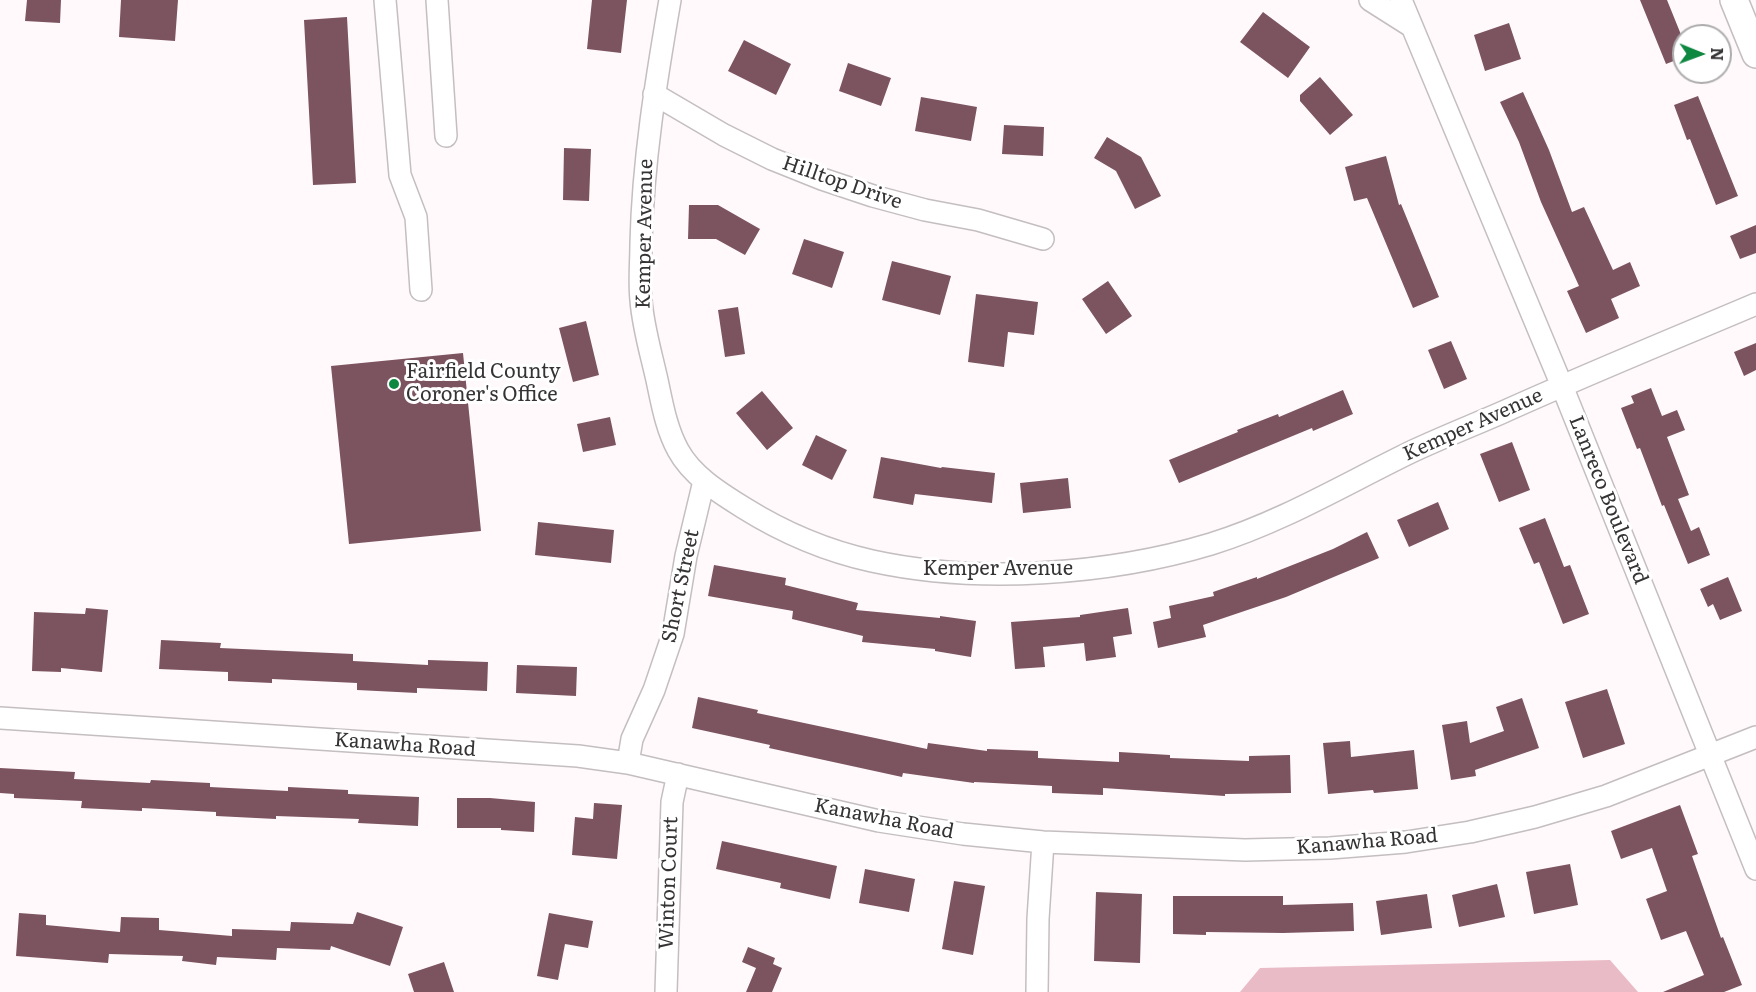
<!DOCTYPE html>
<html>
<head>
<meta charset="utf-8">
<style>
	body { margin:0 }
	#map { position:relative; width:1756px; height:992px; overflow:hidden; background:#fff9fb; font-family:Literata,serif }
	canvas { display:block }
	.north { position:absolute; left:1672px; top:24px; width:60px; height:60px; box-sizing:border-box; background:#fff; border:2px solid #aeadae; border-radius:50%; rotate:91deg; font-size:16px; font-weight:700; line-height:24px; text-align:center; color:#353334 }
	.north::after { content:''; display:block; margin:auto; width:21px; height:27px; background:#0e8741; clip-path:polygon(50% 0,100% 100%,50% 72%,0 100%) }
</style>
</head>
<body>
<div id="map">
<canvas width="1756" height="992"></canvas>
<div class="north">N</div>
</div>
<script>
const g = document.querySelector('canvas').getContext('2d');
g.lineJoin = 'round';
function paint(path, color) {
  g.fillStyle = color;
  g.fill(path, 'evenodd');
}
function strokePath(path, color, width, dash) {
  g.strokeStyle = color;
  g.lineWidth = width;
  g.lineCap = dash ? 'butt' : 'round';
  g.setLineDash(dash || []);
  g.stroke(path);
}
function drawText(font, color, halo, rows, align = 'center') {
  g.font = font + ' Literata,serif';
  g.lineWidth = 6;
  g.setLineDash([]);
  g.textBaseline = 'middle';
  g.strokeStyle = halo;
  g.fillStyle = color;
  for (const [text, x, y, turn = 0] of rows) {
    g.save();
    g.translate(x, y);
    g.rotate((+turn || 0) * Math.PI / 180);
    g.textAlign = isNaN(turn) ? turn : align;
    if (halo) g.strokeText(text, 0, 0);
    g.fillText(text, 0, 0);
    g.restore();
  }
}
paint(new Path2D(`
	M 1610,960 L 1638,992 L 1240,992 L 1260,968 Z`), '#e9bbc7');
paint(new Path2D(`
	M 27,0 L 61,0 L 60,23 L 25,21 Z
	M 121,0 L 178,0 L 175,41 L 119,37 Z
	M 592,0 L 627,0 L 621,53 L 587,49 Z
	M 1640,0 L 1667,0 L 1684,42 L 1684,57 L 1666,64 Z
	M 1263,12 L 1310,47 L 1288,78 L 1240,42 Z
	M 347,17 L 356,183 L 313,185 L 304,20 Z
	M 1509,23 L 1521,59 L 1485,71 L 1474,35 Z
	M 744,40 L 791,64 L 776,95 L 728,71 Z
	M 848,63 L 891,78 L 881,106 L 839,91 Z
	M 1320,77 L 1353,115 L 1330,135 L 1300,101 L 1300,95 Z
	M 1523,92 L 1549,150 L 1572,212 L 1584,207 L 1613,270 L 1630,262 L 1640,286 L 1611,299 L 1619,318 L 1586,333 L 1567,291 L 1579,286 L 1541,202 L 1519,142 L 1500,102 Z
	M 1698,96 L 1738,196 L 1716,205 L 1690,139 L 1687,140 L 1674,105 Z
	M 921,97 L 977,107 L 971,141 L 915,131 Z
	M 1004,125 L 1044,127 L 1043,156 L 1002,154 Z
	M 1107,137 L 1141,157 L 1161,196 L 1135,209 L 1116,171 L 1094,158 Z
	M 564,148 L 591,149 L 589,201 L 563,200 Z
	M 1386,156 L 1399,205 L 1401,204 L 1439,297 L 1413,308 L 1367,198 L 1354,201 L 1345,167 Z
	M 689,205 L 718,205 L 760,229 L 745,255 L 716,239 L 688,239 Z
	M 1756,225 L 1756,253 L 1740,259 L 1730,236 Z
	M 804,239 L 844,252 L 832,288 L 792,274 Z
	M 892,261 L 951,276 L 940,315 L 882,300 Z
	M 1108,281 L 1132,316 L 1106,334 L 1082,299 Z
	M 976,294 L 1038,302 L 1034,335 L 1008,332 L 1004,367 L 968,362 Z
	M 738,307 L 745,354 L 725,357 L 718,310 Z
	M 586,321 L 599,375 L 573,382 L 559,328 Z
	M 1451,341 L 1467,379 L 1444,389 L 1428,350 Z
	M 1756,343 L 1756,370 L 1744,376 L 1734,352 Z
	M 463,353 L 481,531 L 349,544 L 331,366 Z
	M 1651,388 L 1662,416 L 1677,410 L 1685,430 L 1667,437 L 1689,495 L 1678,499 L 1691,531 L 1699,527 L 1710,555 L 1688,564 L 1664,505 L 1662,506 L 1640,448 L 1637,449 L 1621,408 L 1634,403 L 1631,396 Z
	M 1343,390 L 1353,414 L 1313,431 L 1312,428 L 1179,483 L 1169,460 L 1238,432 L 1237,430 L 1278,414 L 1279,417 Z
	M 762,391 L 793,428 L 767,450 L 736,413 Z
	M 610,417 L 616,445 L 583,452 L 577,424 Z
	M 816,435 L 847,450 L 832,480 L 802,465 Z
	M 1512,442 L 1530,490 L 1499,502 L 1480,454 Z
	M 881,457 L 941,468 L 942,467 L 995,473 L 992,503 L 915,494 L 913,505 L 873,498 Z
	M 1068,478 L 1071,508 L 1023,513 L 1020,483 Z
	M 1438,502 L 1449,529 L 1409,547 L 1397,520 Z
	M 1545,518 L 1564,567 L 1570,565 L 1589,614 L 1563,624 L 1539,562 L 1534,564 L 1519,528 Z
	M 538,522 L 614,530 L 611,563 L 535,555 Z
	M 1367,532 L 1379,558 L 1286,597 L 1203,625 L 1206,637 L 1158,648 L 1153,622 L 1171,618 L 1169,606 L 1214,596 L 1213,592 L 1257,577 L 1257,579 L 1333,549 Z
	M 714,565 L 786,578 L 785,585 L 858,603 L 856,610 L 940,618 L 940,616 L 976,621 L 971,657 L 935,651 L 935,649 L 862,642 L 863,636 L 792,619 L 793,611 L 708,596 Z
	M 1728,577 L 1742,611 L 1720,620 L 1713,604 L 1708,607 L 1700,589 Z
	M 86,608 L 108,610 L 102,672 L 61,668 L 61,672 L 32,671 L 34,612 L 85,614 Z
	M 1128,608 L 1132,634 L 1113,637 L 1116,657 L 1086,661 L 1084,643 L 1043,647 L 1045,667 L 1015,669 L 1011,622 L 1080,617 L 1080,615 Z
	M 161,640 L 221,643 L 220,648 L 353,654 L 353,661 L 428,665 L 428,660 L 488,662 L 487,691 L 417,688 L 417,693 L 357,690 L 357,683 L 272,679 L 272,683 L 228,681 L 228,672 L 159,669 Z
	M 517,665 L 577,667 L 576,696 L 516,693 Z
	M 1607,689 L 1625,744 L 1583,758 L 1565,702 Z
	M 698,697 L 758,710 L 757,713 L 927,749 L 928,743 L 987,751 L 987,749 L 1038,751 L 1038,758 L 1119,762 L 1119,752 L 1170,755 L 1170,758 L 1249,761 L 1249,756 L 1290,755 L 1291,793 L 1225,794 L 1225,796 L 1103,788 L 1103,795 L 1052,793 L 1052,786 L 974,782 L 974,783 L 903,773 L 902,777 L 769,748 L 770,745 L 692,728 Z
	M 1522,698 L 1539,748 L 1475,770 L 1476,776 L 1451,780 L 1442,725 L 1467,721 L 1470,743 L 1504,731 L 1496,707 Z
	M 1350,741 L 1351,757 L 1414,750 L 1418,789 L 1374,793 L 1373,790 L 1328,794 L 1323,743 Z
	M 0,768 L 75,772 L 74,779 L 150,783 L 151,780 L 210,783 L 210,787 L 288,791 L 288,787 L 348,790 L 348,794 L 419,797 L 418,826 L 358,823 L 359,819 L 276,816 L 276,819 L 216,816 L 216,812 L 142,808 L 142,811 L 81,808 L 82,801 L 14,798 L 14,794 L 0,793 Z
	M 457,798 L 490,798 L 535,802 L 534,832 L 501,830 L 501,828 L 457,828 Z
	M 594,803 L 622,805 L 617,859 L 572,855 L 575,817 L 593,819 Z
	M 1680,805 L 1698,854 L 1692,856 L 1721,938 L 1723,937 L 1742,985 L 1724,992 L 1663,992 L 1704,975 L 1686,931 L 1661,940 L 1646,899 L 1667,891 L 1652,848 L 1621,859 L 1611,831 Z
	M 722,841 L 837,866 L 830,899 L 780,888 L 781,883 L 716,869 Z
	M 1570,864 L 1578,905 L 1534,914 L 1526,872 Z
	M 865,869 L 915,879 L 909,912 L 859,903 Z
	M 954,881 L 985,886 L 973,955 L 942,949 Z
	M 1497,884 L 1505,917 L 1459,927 L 1452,895 Z
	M 1096,892 L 1142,894 L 1140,963 L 1094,961 Z
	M 1427,894 L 1432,928 L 1381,935 L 1376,901 Z
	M 1173,896 L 1283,896 L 1283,905 L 1353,903 L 1354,931 L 1283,933 L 1206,932 L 1206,935 L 1173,934 Z
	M 357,912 L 403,927 L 390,966 L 331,946 L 330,950 L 277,948 L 276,960 L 217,957 L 216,965 L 182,961 L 183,956 L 109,954 L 108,963 L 16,956 L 19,913 L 46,915 L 46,925 L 120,932 L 121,917 L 159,918 L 159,930 L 232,936 L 232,929 L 290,931 L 291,922 L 353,924 Z
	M 549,913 L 593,921 L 588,948 L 565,944 L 558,980 L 537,976 Z
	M 748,947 L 775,958 L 773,964 L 782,968 L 772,992 L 746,992 L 756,968 L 742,962 Z
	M 444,962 L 454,992 L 414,992 L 408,974 Z`), '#7c5460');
const minor = new Path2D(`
	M 385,0 L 400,175 L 416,217 L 421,290
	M 437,0 L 446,136
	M 670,0 C 656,81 643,161 641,243 C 641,262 639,281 641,300 C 643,327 651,353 657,380 C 662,403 666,428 678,450 C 692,476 720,493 744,508 C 784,533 827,551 872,561 C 977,584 1108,575 1211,544 C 1282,522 1345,484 1411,452 C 1441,438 1471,426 1501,413 C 1585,375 1671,340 1756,304
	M 1370,0 L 1411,26
	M 1401,0 L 1562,386 L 1756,869
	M 654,94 L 724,135 L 772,159 L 822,179 L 873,196 L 925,210 L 978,220 L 1043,239
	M 0,718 L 578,756 L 628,763 L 879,821 L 963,834 L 1043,842 L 1245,850 L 1330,848 L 1406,842 L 1470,832 L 1535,817 L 1606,796 L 1756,737
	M 628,763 L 632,739 L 654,690 L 673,634 L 686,556 L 704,481
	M 666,992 L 672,802 L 678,774
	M 1037,992 L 1038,919 L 1043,842`);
const major = new Path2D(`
	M 1734,0 L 1756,54`);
strokePath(minor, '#c4bec0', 24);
strokePath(major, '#c4bec0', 30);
strokePath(minor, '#fff', 21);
strokePath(major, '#fff', 27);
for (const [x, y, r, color] of [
	[394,384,6,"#0e8741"]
]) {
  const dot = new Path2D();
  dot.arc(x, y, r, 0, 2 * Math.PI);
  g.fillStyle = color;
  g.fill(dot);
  strokePath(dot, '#fff', 2);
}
drawText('20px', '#353334', '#fff', [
	["Hilltop Drive",842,183,19],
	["Kemper Avenue",645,234,-89],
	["Kemper Avenue",1473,425,-24],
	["Lanreco Boulevard",1608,500,68],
	["Kemper Avenue",998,569],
	["Short Street",681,586,-78],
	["Kanawha Road",405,745,4],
	["Kanawha Road",884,819,11],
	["Kanawha Road",1367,842,-5],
	["Winton Court",669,883,-88]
]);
drawText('20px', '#353334', '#fff', [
	["Fairfield County",406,372],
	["Coroner's Office",406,395]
], 'left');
</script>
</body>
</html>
